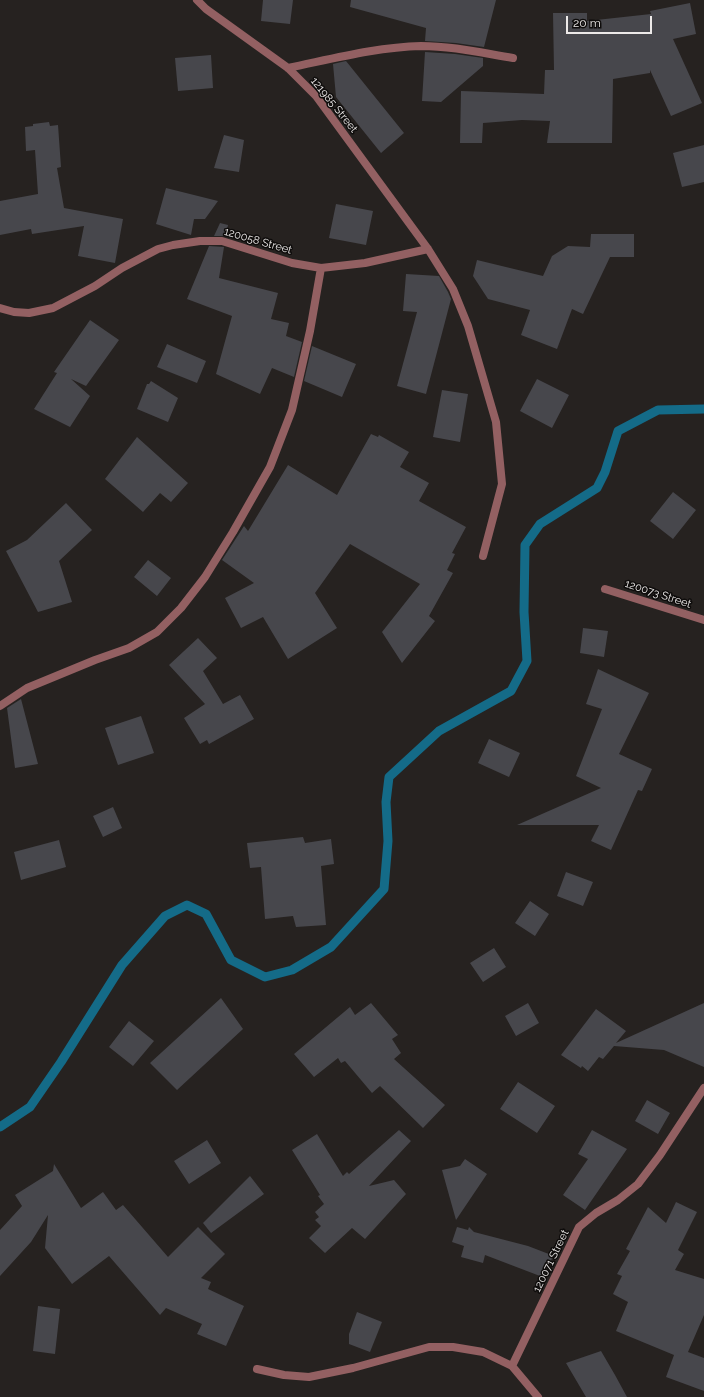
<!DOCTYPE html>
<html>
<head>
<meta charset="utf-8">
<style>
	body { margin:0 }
	#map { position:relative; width:704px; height:1397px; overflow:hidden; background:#262220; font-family:Raleway,sans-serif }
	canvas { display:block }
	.scale { position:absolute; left:566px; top:16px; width:86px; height:18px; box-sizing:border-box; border:2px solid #edeae9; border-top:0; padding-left:5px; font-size:12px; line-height:14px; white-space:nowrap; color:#edeae9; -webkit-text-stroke:3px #0e0c0b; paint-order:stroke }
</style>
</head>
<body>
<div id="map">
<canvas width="704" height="1397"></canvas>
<div class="scale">20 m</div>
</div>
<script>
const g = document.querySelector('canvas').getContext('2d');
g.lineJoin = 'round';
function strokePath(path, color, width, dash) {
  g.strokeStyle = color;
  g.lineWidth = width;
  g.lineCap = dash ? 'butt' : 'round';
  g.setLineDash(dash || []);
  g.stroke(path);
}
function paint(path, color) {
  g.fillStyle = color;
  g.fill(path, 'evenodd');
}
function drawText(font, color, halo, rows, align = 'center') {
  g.font = font + ' Raleway,sans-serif';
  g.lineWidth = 3;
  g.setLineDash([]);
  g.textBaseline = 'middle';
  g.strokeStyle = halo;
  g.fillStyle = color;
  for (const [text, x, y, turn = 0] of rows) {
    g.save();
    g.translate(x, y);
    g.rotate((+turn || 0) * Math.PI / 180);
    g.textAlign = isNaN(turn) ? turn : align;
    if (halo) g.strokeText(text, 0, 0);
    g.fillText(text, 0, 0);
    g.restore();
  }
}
strokePath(new Path2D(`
	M 0,1127 L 30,1107 L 61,1062 L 122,965 L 165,916 L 187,905 L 206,914 L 231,960 L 265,977 L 292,970 L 331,947 L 384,889 L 388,841 L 386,802 L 389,777 L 439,731 L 511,691 L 527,661 L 524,612 L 525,545 L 540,524 L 597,488 L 605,472 L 618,431 L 658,410 L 704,409`), '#146b88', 9);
paint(new Path2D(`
	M 263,0 L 293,0 L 290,24 L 261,21 Z
	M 351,0 L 496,0 L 484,47 L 456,43 L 425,41 L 426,28 L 350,7 Z
	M 690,3 L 696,34 L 673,39 L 702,103 L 671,116 L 650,70 L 650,73 L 613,79 L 612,143 L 547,143 L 550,121 L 522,120 L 483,123 L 482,143 L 460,143 L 461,91 L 544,94 L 545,70 L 554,70 L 553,13 L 587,13 L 587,21 L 651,14 L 650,11 Z
	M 425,52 L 455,54 L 483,58 L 483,66 L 441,102 L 422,101 Z
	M 211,55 L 213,88 L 178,91 L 175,58 Z
	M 346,61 L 404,133 L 381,153 L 336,97 L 333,64 Z
	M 49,122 L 50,126 L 58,125 L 61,167 L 57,168 L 64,208 L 123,219 L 115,263 L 78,256 L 84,226 L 32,234 L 31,229 L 0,235 L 0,201 L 38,194 L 35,150 L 26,151 L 25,127 L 33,126 L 33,124 Z
	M 224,135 L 244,140 L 239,172 L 214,168 Z
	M 704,145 L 704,182 L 682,187 L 673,153 Z
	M 166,188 L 218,201 L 205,219 L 194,219 L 191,235 L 156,224 Z
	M 336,204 L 373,211 L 366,245 L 329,238 Z
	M 220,223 L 228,225 L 226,236 L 214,236 Z
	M 591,234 L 634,234 L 634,257 L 610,257 L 583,314 L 572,309 L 557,349 L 521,335 L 530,310 L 488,299 L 473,276 L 477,260 L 543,276 L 552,256 L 568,246 L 590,247 Z
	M 209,246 L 224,247 L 219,278 L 278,293 L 271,319 L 289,323 L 286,336 L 302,342 L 294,377 L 272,368 L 260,394 L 216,374 L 232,316 L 187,299 Z
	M 406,274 L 439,276 L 448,292 L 451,299 L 426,394 L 397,386 L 417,312 L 403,311 Z
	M 90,320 L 119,340 L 86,386 L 71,379 L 90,396 L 70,427 L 34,409 L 57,373 L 54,372 Z
	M 167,344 L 206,361 L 197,383 L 157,367 Z
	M 312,346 L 356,364 L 342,397 L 304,381 Z
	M 537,379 L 569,395 L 552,428 L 520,411 Z
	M 151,381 L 178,398 L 168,422 L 137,409 L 147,384 L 149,384 Z
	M 442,390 L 468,394 L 460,442 L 433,437 Z
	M 371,434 L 378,437 L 379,435 L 409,452 L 400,467 L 429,483 L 419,501 L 466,527 L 452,553 L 455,554 L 447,570 L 453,573 L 429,616 L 435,621 L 402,663 L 382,632 L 420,584 L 350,544 L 315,593 L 337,628 L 288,659 L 263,617 L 241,628 L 225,598 L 254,583 L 222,560 L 244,526 L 248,531 L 288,465 L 337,495 Z
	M 137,437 L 188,483 L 171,502 L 160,493 L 143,512 L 105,479 Z
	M 673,492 L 696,510 L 673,539 L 650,521 Z
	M 66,503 L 92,530 L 59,561 L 72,602 L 38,612 L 6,551 L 27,540 Z
	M 148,560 L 171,578 L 157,596 L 134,577 Z
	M 583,628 L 608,631 L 604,657 L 580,653 Z
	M 198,638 L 217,658 L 203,671 L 223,704 L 240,695 L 254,719 L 209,744 L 207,740 L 200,744 L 184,718 L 205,704 L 169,665 Z
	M 598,669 L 649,693 L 619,754 L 652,769 L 642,791 L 638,790 L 611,850 L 591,841 L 599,825 L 517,825 L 601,788 L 576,776 L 602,709 L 586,704 Z
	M 21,699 L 38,764 L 15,768 L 7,708 Z
	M 141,716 L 154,753 L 118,765 L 105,728 Z
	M 489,739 L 520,753 L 509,777 L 478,763 Z
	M 113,807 L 122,828 L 103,837 L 93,816 Z
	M 303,837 L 305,843 L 331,839 L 334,864 L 321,866 L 326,925 L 296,927 L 293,916 L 265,919 L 261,867 L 250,868 L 247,843 Z
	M 59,840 L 66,867 L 21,880 L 14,852 Z
	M 566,872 L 593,882 L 583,906 L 557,896 Z
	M 530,901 L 549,914 L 535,936 L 515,923 Z
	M 494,948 L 506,967 L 483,982 L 470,963 Z
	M 221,998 L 243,1029 L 177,1090 L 150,1063 Z
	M 371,1003 L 398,1035 L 392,1039 L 401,1053 L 394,1059 L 445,1105 L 423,1128 L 380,1086 L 372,1093 L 345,1061 L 341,1063 L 338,1058 L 314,1077 L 294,1054 L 350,1007 L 355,1015 Z
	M 528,1003 L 539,1023 L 516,1036 L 505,1016 Z
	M 704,1003 L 704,1067 L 664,1050 L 614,1046 L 603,1059 L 599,1057 L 588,1071 L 582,1066 L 581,1068 L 561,1055 L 596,1009 L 626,1031 L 616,1043 Z
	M 129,1021 L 154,1041 L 133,1066 L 109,1047 Z
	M 518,1082 L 555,1106 L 537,1133 L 500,1109 Z
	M 647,1100 L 670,1113 L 658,1134 L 635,1121 Z
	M 399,1130 L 411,1141 L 369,1186 L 394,1180 L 406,1194 L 365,1239 L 352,1228 L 325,1253 L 309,1238 L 321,1226 L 315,1220 L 319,1217 L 315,1212 L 324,1204 L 318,1196 L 320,1195 L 292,1150 L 317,1134 L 343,1176 L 347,1172 L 349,1174 Z
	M 592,1130 L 627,1149 L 585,1210 L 563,1195 L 588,1159 L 578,1154 Z
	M 207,1140 L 221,1163 L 189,1184 L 174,1161 Z
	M 465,1159 L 487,1174 L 456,1220 L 442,1170 L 460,1166 Z
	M 54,1164 L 81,1208 L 103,1192 L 116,1210 L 123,1205 L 168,1257 L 198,1227 L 225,1254 L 201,1278 L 211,1282 L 208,1289 L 244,1306 L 226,1346 L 197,1334 L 202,1324 L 166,1308 L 160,1315 L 109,1256 L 72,1284 L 45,1248 L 48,1215 L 31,1242 L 0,1276 L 0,1230 L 22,1206 L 15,1195 L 53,1171 Z
	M 250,1176 L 264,1194 L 211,1233 L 203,1223 Z
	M 676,1202 L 697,1212 L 678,1250 L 684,1254 L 675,1270 L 704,1279 L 704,1315 L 688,1352 L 704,1358 L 704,1391 L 666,1377 L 674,1355 L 616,1331 L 628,1302 L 613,1294 L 622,1276 L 617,1274 L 630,1251 L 626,1249 L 648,1207 L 666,1223 Z
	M 457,1227 L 468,1230 L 469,1227 L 474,1232 L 528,1246 L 554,1256 L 540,1276 L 485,1255 L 483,1263 L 461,1257 L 464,1246 L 452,1242 Z
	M 38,1306 L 60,1309 L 55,1354 L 33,1351 Z
	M 357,1312 L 382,1322 L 370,1352 L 349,1344 L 349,1334 Z
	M 601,1351 L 615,1375 L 627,1397 L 586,1397 L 566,1363 Z`), '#47474c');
strokePath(new Path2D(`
	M 197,0 L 206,9 L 288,68 L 316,96 L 428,249 L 453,289 L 468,326 L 496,422 L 502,484 L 483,556
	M 288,68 C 332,59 377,47 421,46 C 452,46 482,53 513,58
	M 0,308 L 14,312 L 29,313 L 53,308 L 95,286 L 122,268 L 158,249 L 173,245 L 200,241 L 222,241 L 292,263 L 321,268 L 365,263 L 428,249
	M 605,589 L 704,620
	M 0,706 L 27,688 L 95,660 L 129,648 L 157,632 L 181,608 L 205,577 L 233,532 L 270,467 L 292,410 L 310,331 L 321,268
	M 512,1366 L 579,1227 L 596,1213 L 618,1200 L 638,1184 L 660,1155 L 704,1088
	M 257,1369 L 284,1375 L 309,1377 L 353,1368 L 429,1347 L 453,1347 L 483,1352 L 512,1366 L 538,1397`), '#936062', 8);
drawText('11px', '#edeae9', '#0e0c0b', [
	["121985 Street",334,105,51],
	["120058 Street",258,241,16],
	["120073 Street",658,594,18],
	["120071 Street",551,1261,-64]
]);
</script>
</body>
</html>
